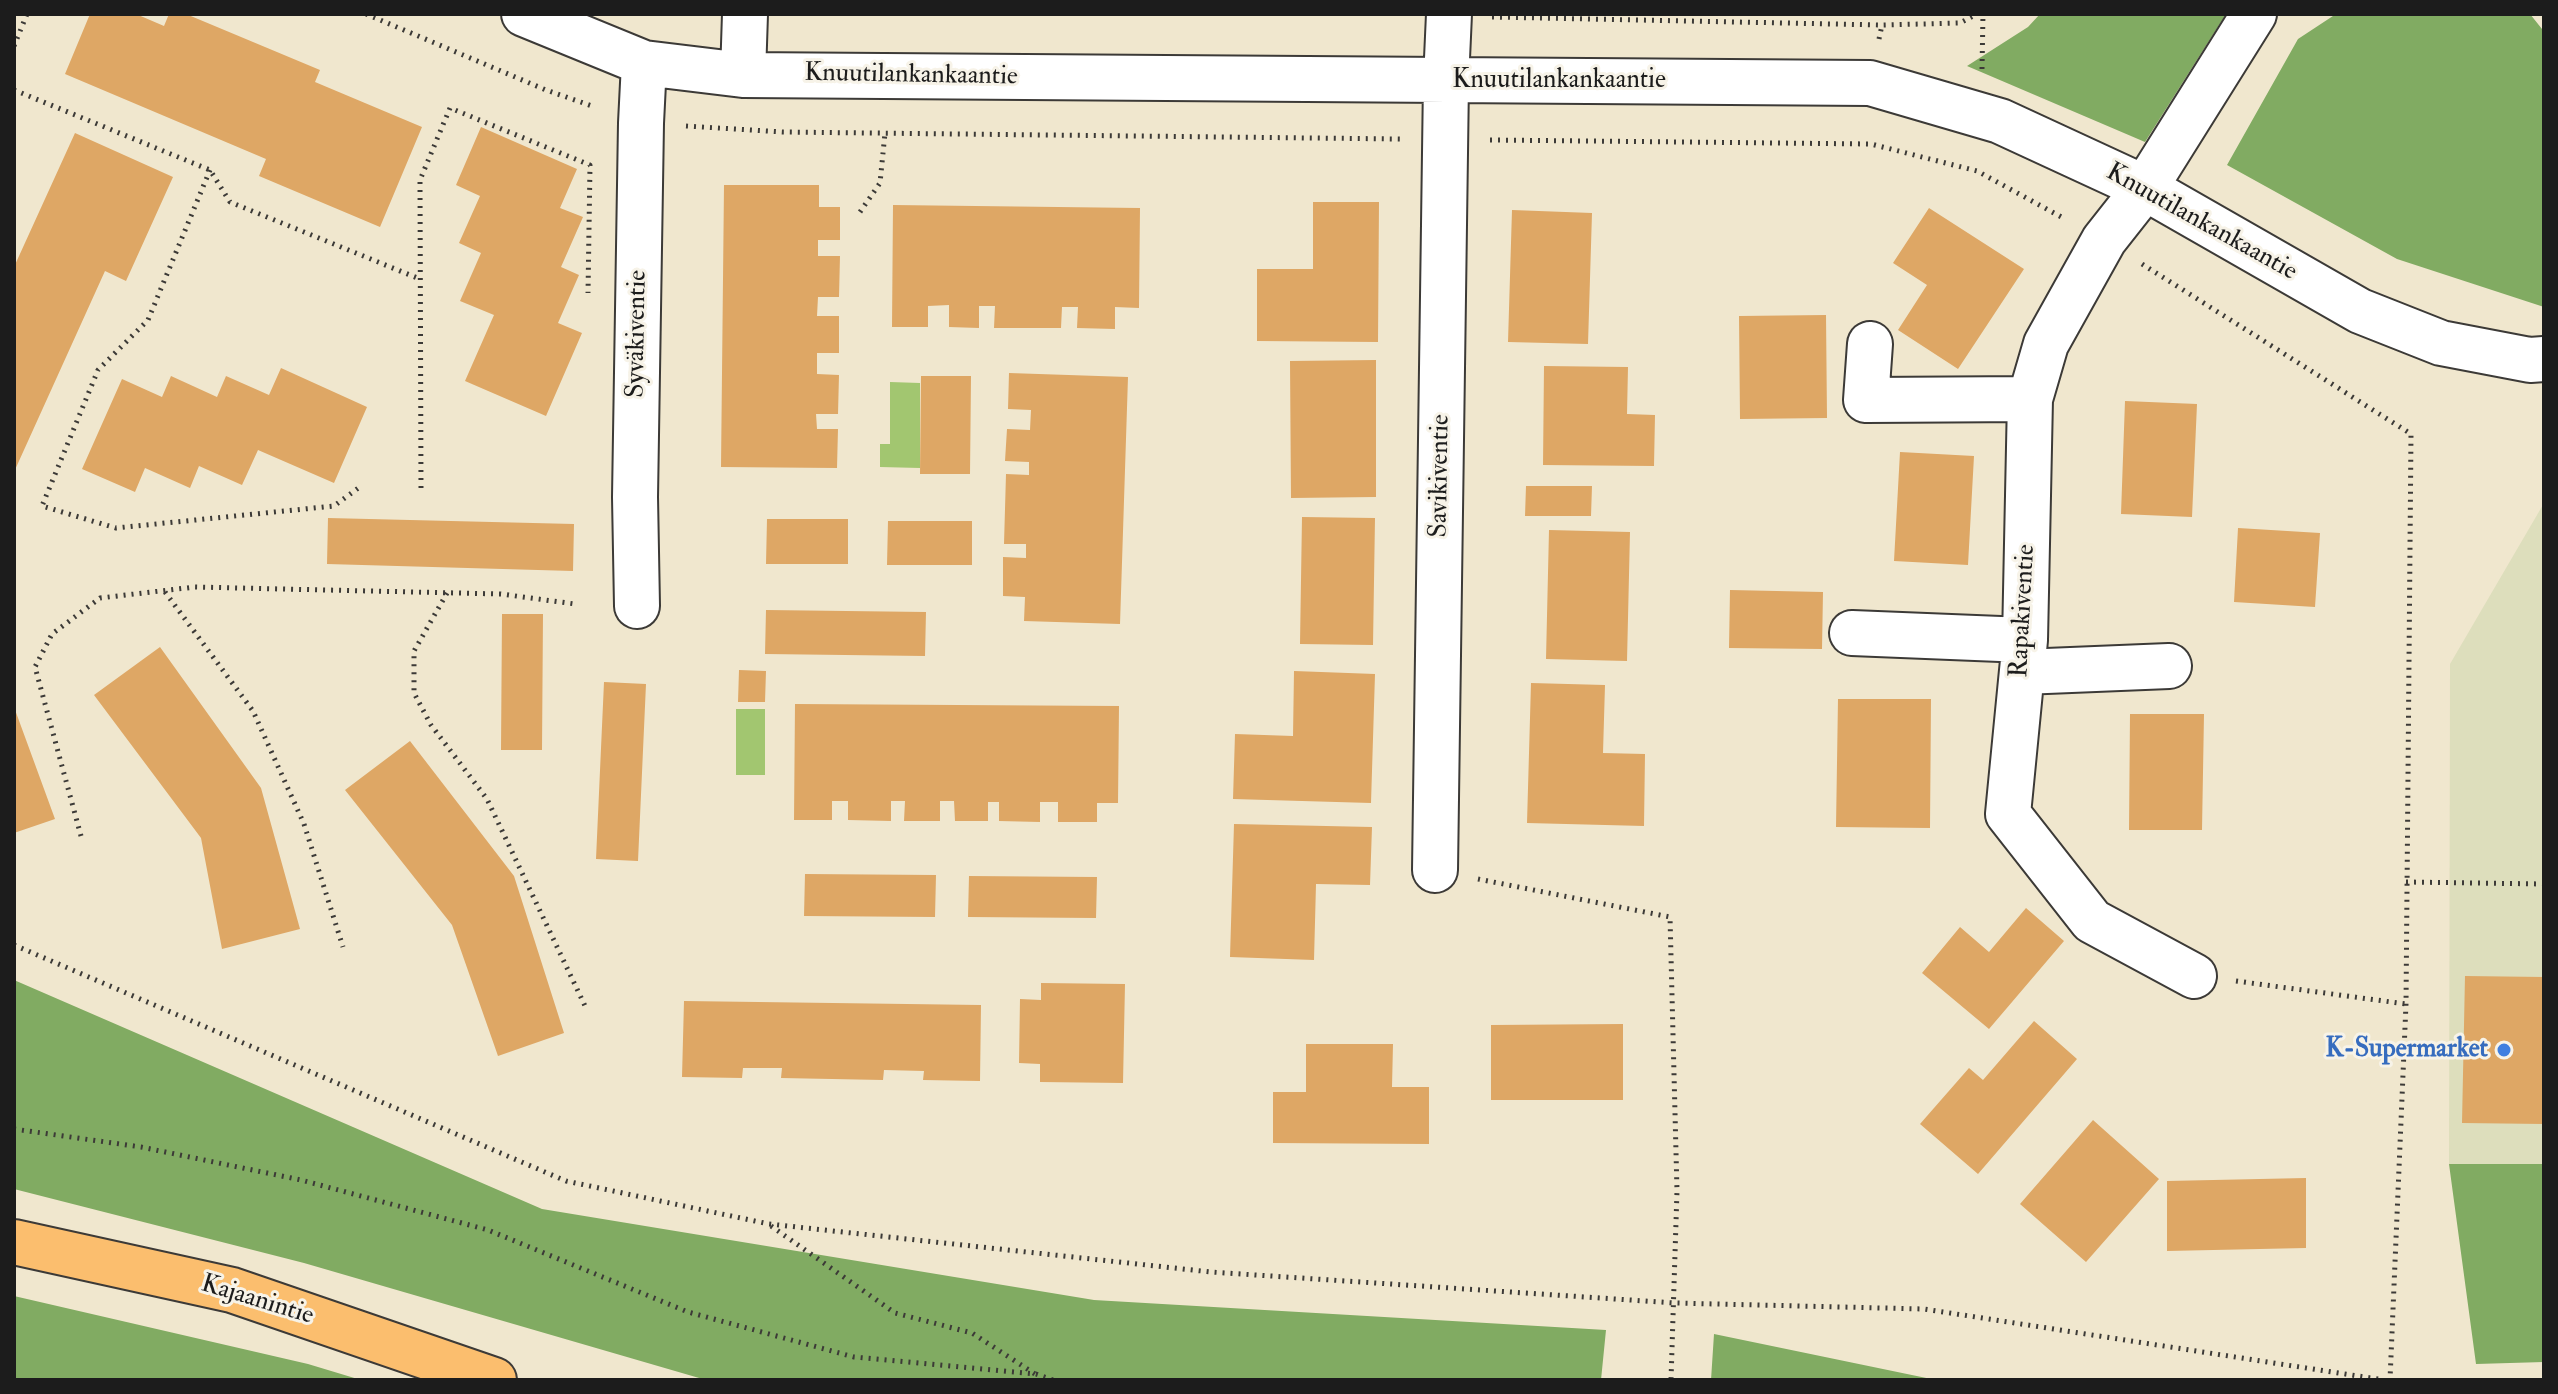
<!DOCTYPE html>
<html>
<head>
<meta charset="utf-8">
<style>
	body { margin:0 }
	#map { position:relative; width:2558px; height:1394px; overflow:hidden; background:#f0e7ce; font-family:"IM FELL Double Pica",serif }
	canvas { display:block }
	.frame { position:absolute; inset:0; border:16px solid #1c1c1c; pointer-events:none }
</style>
</head>
<body>
<div id="map">
<canvas width="2558" height="1394"></canvas>
<div class="frame"></div>
</div>
<script>
const g = document.querySelector('canvas').getContext('2d');
g.lineJoin = 'round';
function paint(path, color) {
  g.fillStyle = color;
  g.fill(path, 'evenodd');
}
function strokePath(path, color, width, dash) {
  g.strokeStyle = color;
  g.lineWidth = width;
  g.lineCap = dash ? 'butt' : 'round';
  g.setLineDash(dash || []);
  g.stroke(path);
}
function drawText(font, color, halo, rows, align = 'center') {
  g.font = font + ' "IM FELL Double Pica",serif';
  g.lineWidth = 6;
  g.setLineDash([]);
  g.textBaseline = 'middle';
  g.strokeStyle = halo;
  g.fillStyle = color;
  for (const [text, x, y, turn = 0] of rows) {
    g.save();
    g.translate(x, y);
    g.rotate((+turn || 0) * Math.PI / 180);
    g.textAlign = isNaN(turn) ? turn : align;
    if (halo) g.strokeText(text, 0, 0);
    g.fillText(text, 0, 0);
    g.restore();
  }
}
paint(new Path2D(`
	M 2544,503 L 2544,1164 L 2449,1164 L 2450,664 Z`), '#dddebc');
paint(new Path2D(`
	M 890,382 L 920,383 L 920,468 L 880,467 L 880,444 L 890,444 Z
	M 736,709 L 765,709 L 765,775 L 736,775 Z`), '#a2c670');
paint(new Path2D(`
	M 2040,14 L 2226,14 L 2145,142 L 1967,66 L 2028,27 Z
	M 2336,14 L 2530,14 L 2542,29 L 2544,307 L 2397,259 L 2227,165 L 2298,39 Z
	M 14,980 L 542,1209 L 1094,1300 L 1606,1330 L 1601,1380 L 706,1380 L 304,1263 L 14,1189 Z
	M 2449,1164 L 2544,1164 L 2544,1362 L 2476,1364 Z
	M 14,1296 L 308,1364 L 361,1380 L 14,1380 Z
	M 1714,1334 L 1936,1380 L 1711,1380 Z`), '#81ab62');
paint(new Path2D(`
	M 90,14 L 136,14 L 164,26 L 169,14 L 186,14 L 320,70 L 315,82 L 422,127 L 380,227 L 259,176 L 266,159 L 65,74 Z
	M 481,127 L 577,169 L 560,208 L 583,217 L 561,267 L 579,275 L 558,323 L 582,333 L 546,416 L 465,381 L 494,315 L 460,301 L 481,253 L 459,243 L 480,196 L 456,185 Z
	M 75,133 L 173,177 L 126,281 L 105,271 L 14,472 L 14,267 Z
	M 724,185 L 819,185 L 819,207 L 840,207 L 840,240 L 818,240 L 818,256 L 840,256 L 839,297 L 818,297 L 817,316 L 839,316 L 839,353 L 817,353 L 817,374 L 839,375 L 838,414 L 816,414 L 817,429 L 838,429 L 837,468 L 721,467 Z
	M 1313,202 L 1379,202 L 1378,342 L 1257,341 L 1257,269 L 1313,269 Z
	M 893,205 L 1140,208 L 1139,308 L 1115,307 L 1115,329 L 1077,328 L 1078,307 L 1062,307 L 1061,328 L 994,328 L 995,306 L 979,306 L 979,328 L 949,327 L 949,305 L 928,306 L 928,327 L 892,327 Z
	M 1929,208 L 2024,269 L 1958,369 L 1898,330 L 1927,285 L 1893,263 Z
	M 1512,210 L 1592,213 L 1588,344 L 1508,342 Z
	M 1826,315 L 1827,418 L 1740,419 L 1739,316 Z
	M 1376,360 L 1376,497 L 1291,498 L 1290,361 Z
	M 1544,366 L 1628,367 L 1627,414 L 1655,415 L 1654,466 L 1543,465 Z
	M 281,368 L 367,407 L 334,483 L 258,450 L 242,485 L 199,466 L 190,488 L 145,468 L 135,492 L 82,469 L 122,379 L 162,397 L 171,376 L 217,397 L 226,376 L 269,395 Z
	M 1009,373 L 1128,377 L 1120,624 L 1024,621 L 1025,597 L 1003,596 L 1003,557 L 1026,558 L 1026,544 L 1004,544 L 1006,474 L 1029,475 L 1029,462 L 1005,461 L 1007,429 L 1030,430 L 1031,410 L 1008,409 Z
	M 921,376 L 971,376 L 970,474 L 920,474 Z
	M 2125,401 L 2197,404 L 2192,517 L 2121,514 Z
	M 1900,452 L 1974,456 L 1968,565 L 1894,561 Z
	M 1526,486 L 1592,486 L 1591,516 L 1525,516 Z
	M 1302,517 L 1375,518 L 1373,645 L 1300,644 Z
	M 328,518 L 574,524 L 573,571 L 327,564 Z
	M 767,519 L 848,519 L 848,564 L 766,564 Z
	M 888,521 L 972,521 L 972,565 L 887,565 Z
	M 2238,528 L 2320,533 L 2315,607 L 2234,602 Z
	M 1549,530 L 1630,532 L 1627,661 L 1546,659 Z
	M 1730,590 L 1823,592 L 1822,649 L 1729,648 Z
	M 766,610 L 926,612 L 925,656 L 765,654 Z
	M 502,614 L 543,614 L 542,750 L 501,750 Z
	M 160,647 L 261,788 L 300,929 L 222,949 L 201,838 L 94,695 Z
	M 739,670 L 766,671 L 765,702 L 738,702 Z
	M 1294,671 L 1375,674 L 1371,803 L 1233,799 L 1235,734 L 1293,736 Z
	M 604,682 L 646,684 L 638,861 L 596,859 Z
	M 1531,683 L 1605,685 L 1603,753 L 1645,754 L 1644,826 L 1527,823 Z
	M 1838,699 L 1931,699 L 1930,828 L 1836,827 Z
	M 795,704 L 1119,706 L 1118,803 L 1097,803 L 1097,822 L 1058,822 L 1058,802 L 1040,802 L 1040,822 L 999,821 L 999,802 L 988,802 L 988,821 L 955,821 L 954,801 L 940,801 L 940,821 L 904,821 L 905,801 L 891,801 L 891,821 L 848,820 L 848,801 L 832,801 L 832,820 L 794,820 Z
	M 14,707 L 55,819 L 14,833 Z
	M 2130,714 L 2204,714 L 2202,830 L 2129,830 Z
	M 410,741 L 514,876 L 564,1033 L 498,1056 L 452,925 L 345,790 Z
	M 1234,824 L 1372,827 L 1370,885 L 1316,884 L 1314,960 L 1230,957 Z
	M 805,874 L 936,875 L 935,917 L 804,916 Z
	M 969,876 L 1097,877 L 1096,918 L 968,917 Z
	M 2026,908 L 2064,941 L 1989,1029 L 1922,973 L 1960,927 L 1989,952 Z
	M 2465,976 L 2544,977 L 2544,1124 L 2462,1123 Z
	M 1041,983 L 1125,984 L 1123,1083 L 1040,1082 L 1040,1064 L 1019,1063 L 1020,999 L 1041,1000 Z
	M 684,1001 L 981,1005 L 980,1081 L 923,1080 L 924,1071 L 884,1070 L 883,1080 L 781,1078 L 782,1068 L 743,1068 L 742,1078 L 682,1077 Z
	M 2034,1021 L 2077,1059 L 1978,1174 L 1920,1124 L 1969,1068 L 1983,1080 Z
	M 1623,1024 L 1623,1100 L 1491,1100 L 1491,1025 Z
	M 1306,1044 L 1393,1044 L 1392,1087 L 1429,1087 L 1429,1144 L 1273,1143 L 1273,1092 L 1306,1092 Z
	M 2093,1120 L 2159,1179 L 2086,1262 L 2020,1204 Z
	M 2306,1178 L 2306,1248 L 2167,1251 L 2167,1181 Z`), '#dea765');
const minor = new Path2D(`
	M 524,14 L 644,63 L 743,75 L 1870,83 L 2000,121 L 2145,188 L 2360,311 L 2441,343 L 2530,360 L 2544,359
	M 743,75 L 745,14
	M 1870,344 L 1866,400 L 2030,399
	M 637,606 L 635,497 L 641,123 L 644,63
	M 1852,633 L 2025,640
	M 2022,672 L 2169,666
	M 1435,870 L 1446,81 L 1449,14
	M 2194,976 L 2092,921 L 2008,814 L 2025,640 L 2030,399 L 2046,344 L 2104,240 L 2145,188 L 2254,14`);
const major = new Path2D(`
	M 14,1242 L 232,1290 L 494,1380`);
strokePath(minor, '#3c3a37', 48);
strokePath(major, '#3c3a37', 48);
strokePath(new Path2D(`
	M 366,14 L 546,90 L 595,107
	M 1492,17 L 1882,25
	M 1879,39 L 1882,25 L 1960,23 L 1977,14
	M 14,46 L 27,14
	M 1982,69 L 1983,14
	M 14,90 L 210,170 L 230,202 L 420,279
	M 686,126 L 782,132 L 1400,139
	M 1490,140 L 1871,144 L 1977,171 L 2065,219
	M 210,170 L 148,320 L 98,370 L 42,506 L 116,528 L 334,506 L 361,486
	M 860,212 L 880,183 L 885,133
	M 2142,264 L 2411,434 L 2406,1004 L 2390,1380
	M 421,488 L 420,180 L 450,108 L 590,165 L 588,293
	M 165,592 L 253,711 L 304,824 L 343,947
	M 447,593 L 414,651 L 414,693 L 431,725 L 487,799 L 586,1008
	M 81,836 L 35,667 L 52,634 L 100,598 L 195,587 L 501,594 L 575,604
	M 1478,879 L 1670,917 L 1677,1191 L 1671,1380
	M 2406,882 L 2544,884
	M 14,945 L 566,1181 L 769,1224 L 1211,1272 L 1675,1303 L 1924,1309 L 2384,1380
	M 2236,981 L 2406,1004
	M 14,1129 L 141,1147 L 301,1180 L 488,1230 L 688,1312 L 854,1357 L 1036,1374 L 1053,1380
	M 771,1226 L 895,1313 L 972,1333 L 1035,1374`), '#3c3a37', 5, [2, 6]);
strokePath(minor, '#fff', 44);
strokePath(major, '#fbbe6e', 44);
for (const [x, y, r, color] of [
	[2504,1050,8,"#3f7fe0"]
]) {
  const dot = new Path2D();
  dot.arc(x, y, r, 0, 2 * Math.PI);
  g.fillStyle = color;
  g.fill(dot);
  strokePath(dot, '#f7f3e8', 3);
}
drawText('26px', '#1c1c1c', '#f7f3e8', [
	["Knuutilankankaantie",911,76,1],
	["Knuutilankankaantie",1559,81],
	["Knuutilankankaantie",2201,223,29],
	["Syväkiventie",638,334,-89],
	["Savikiventie",1441,476,-89],
	["Rapakiventie",2024,611,-87],
	["Kajaanintie",257,1301,17]
]);
drawText('bold 26px', '#366cbe', '#f7f3e8', [
	["K-Supermarket",2488,1050]
], 'right');
</script>
</body>
</html>
